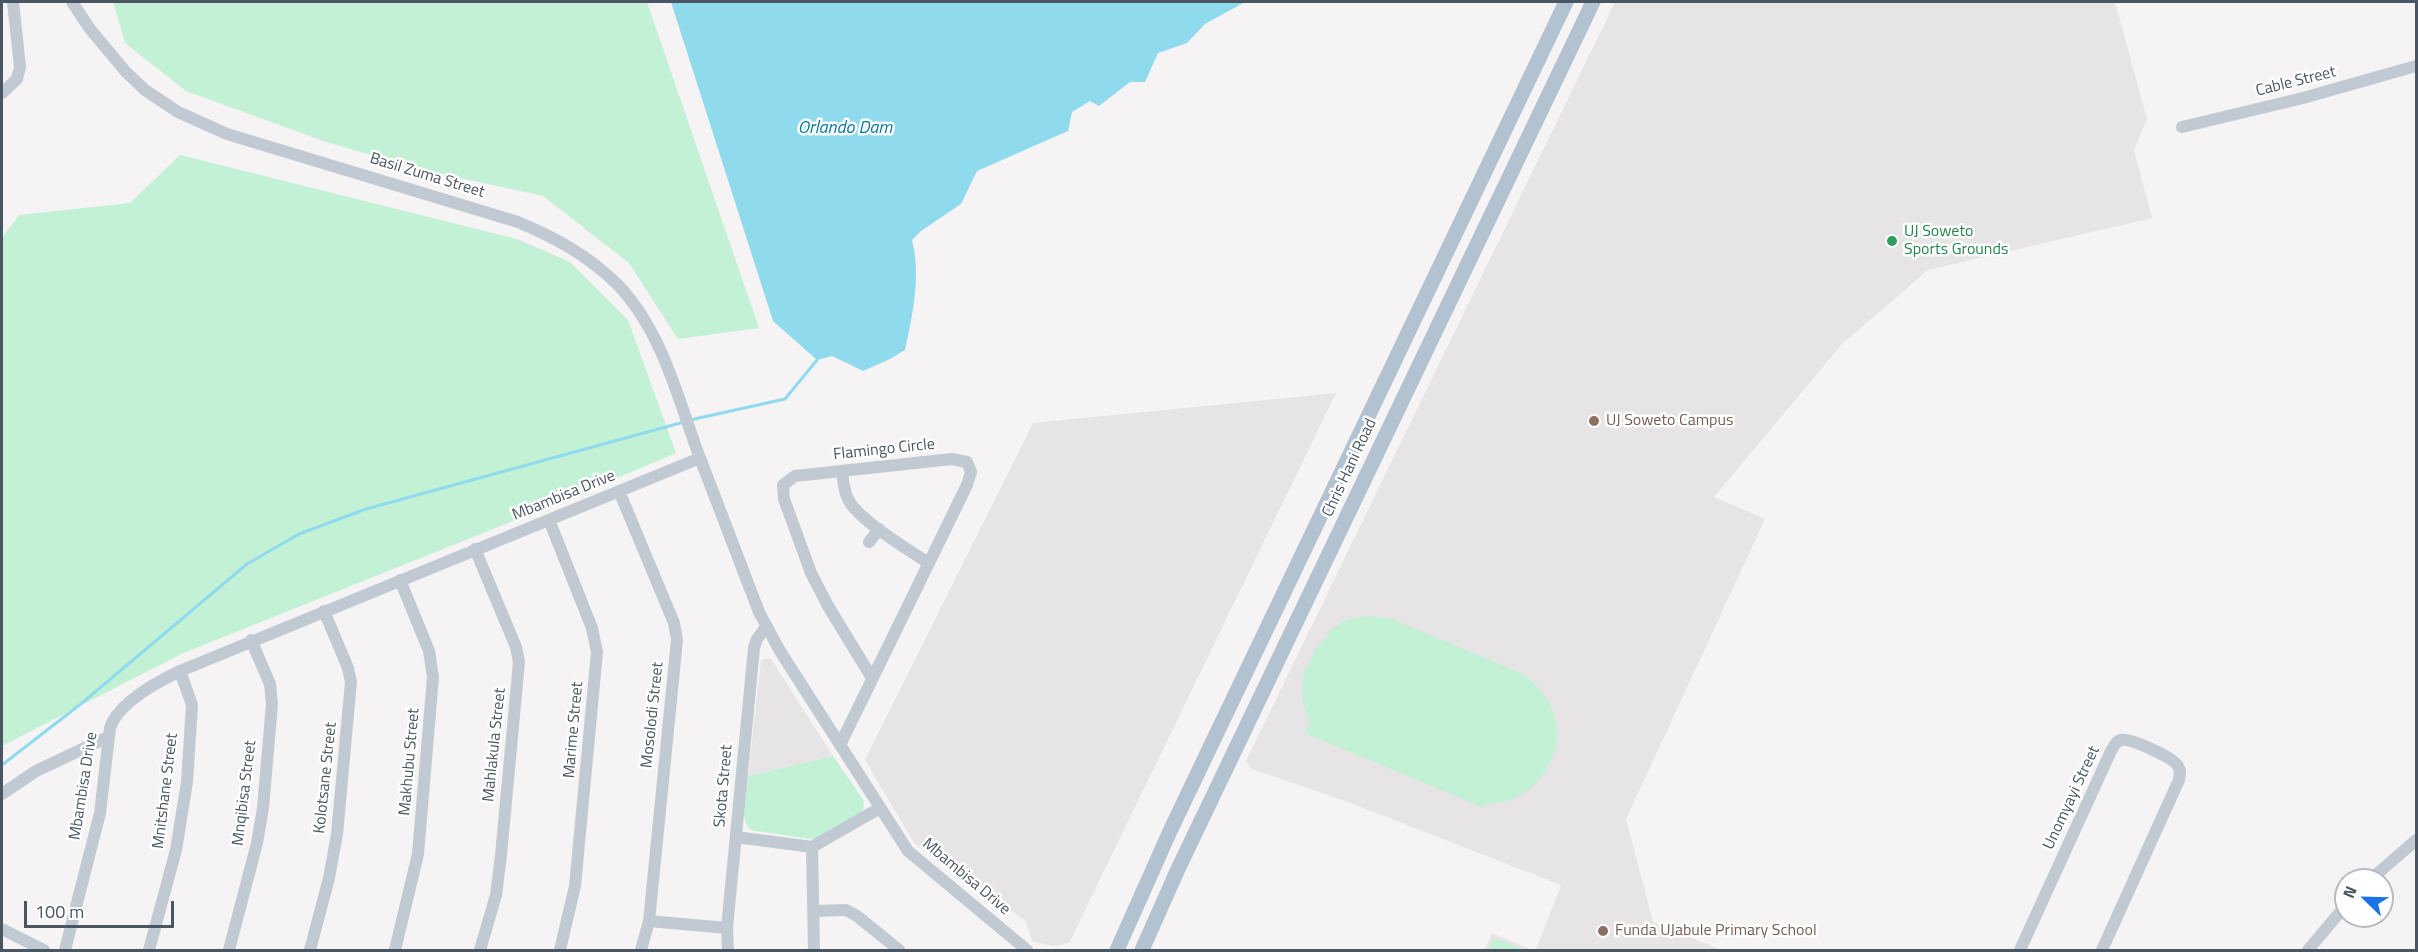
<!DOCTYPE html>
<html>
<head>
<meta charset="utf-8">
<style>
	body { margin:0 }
	#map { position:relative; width:2418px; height:952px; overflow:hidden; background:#f5f3f3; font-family:"Titillium Web",sans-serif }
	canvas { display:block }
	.frame { position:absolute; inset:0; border:3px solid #4a5661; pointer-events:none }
	.north { position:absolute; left:2334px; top:868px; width:60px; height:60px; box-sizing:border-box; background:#fff; border:2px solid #b7bbc0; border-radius:50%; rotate:293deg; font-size:16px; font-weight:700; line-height:24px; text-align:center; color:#4a5661 }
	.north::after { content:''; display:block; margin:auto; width:21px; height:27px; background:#1a73e8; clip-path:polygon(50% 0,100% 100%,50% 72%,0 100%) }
	.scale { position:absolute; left:24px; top:901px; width:150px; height:27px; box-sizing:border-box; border:3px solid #4a5661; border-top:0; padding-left:8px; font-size:18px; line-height:21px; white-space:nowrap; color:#4a5661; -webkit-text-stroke:4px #fff; paint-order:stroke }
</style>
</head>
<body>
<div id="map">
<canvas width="2418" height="952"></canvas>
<div class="frame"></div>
<div class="north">N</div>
<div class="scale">100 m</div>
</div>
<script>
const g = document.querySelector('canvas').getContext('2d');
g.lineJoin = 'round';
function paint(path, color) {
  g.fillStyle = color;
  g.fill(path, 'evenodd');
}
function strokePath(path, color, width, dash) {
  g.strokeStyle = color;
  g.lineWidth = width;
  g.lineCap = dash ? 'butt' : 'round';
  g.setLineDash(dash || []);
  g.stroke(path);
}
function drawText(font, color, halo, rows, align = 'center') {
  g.font = font + ' "Titillium Web",sans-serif';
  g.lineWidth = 5;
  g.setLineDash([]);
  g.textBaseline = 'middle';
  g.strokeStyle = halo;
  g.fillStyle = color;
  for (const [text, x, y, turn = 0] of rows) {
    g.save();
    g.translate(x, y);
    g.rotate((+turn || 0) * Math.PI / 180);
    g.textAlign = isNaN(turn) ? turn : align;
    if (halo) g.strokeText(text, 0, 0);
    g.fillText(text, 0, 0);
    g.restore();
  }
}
paint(new Path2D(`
	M 1615,2 L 2115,2 L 2147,119 L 2134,150 L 2152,218 L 1928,270 L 1842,344 L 1714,497 L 1765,519 L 1626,819 L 1653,922 L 1722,950 L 1536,950 L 1561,885 L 1348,802 L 1252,769 L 1246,761 Z
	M 1336,393 L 1069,943 L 1053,946 L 1032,941 L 1026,921 L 914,843 L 865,760 L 1033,423 Z
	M 765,659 L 771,659 L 833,756 L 748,776 L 761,661 Z
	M 1492,933 L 1532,950 L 1485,950 Z`), '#e6e4e5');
paint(new Path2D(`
	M 113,2 L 647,2 L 759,328 L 678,339 L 629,263 L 543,196 L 423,170 L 326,142 L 186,91 L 125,43 Z
	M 180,155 L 517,239 L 570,262 L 628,320 L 676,453 L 558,503 L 181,654 L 2,746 L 2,238 L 19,215 L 130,203 Z
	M 1371,616 L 1392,619 L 1523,674 C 1535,684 1546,694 1552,709 C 1567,743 1546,785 1513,799 C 1505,802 1495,802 1486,804 L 1484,808 L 1305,733 L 1310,721 C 1301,705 1301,685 1305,668 L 1308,667 L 1316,648 L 1329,635 L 1327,632 L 1347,620 Z
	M 833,756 L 864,801 L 863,811 L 815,840 L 751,830 C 738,819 746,791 748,776 Z
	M 1493,938 L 1525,950 L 1488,950 Z`), '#c3f1d5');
paint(new Path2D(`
	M 671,2 L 1245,2 L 1205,24 L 1187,43 L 1158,53 L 1145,82 L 1130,82 L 1099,106 L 1090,101 L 1072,112 L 1068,131 L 977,171 L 961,204 L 921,231 L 912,240 C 921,276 913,314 905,350 L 890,359 L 863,371 L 832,356 L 817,360 L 773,321 Z`), '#90daee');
strokePath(new Path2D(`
	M 690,420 L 785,399 L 817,360 L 818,356
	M 2,765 L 82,703 L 247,564 L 299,534 L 366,509 L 684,422`), '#90daee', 3);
strokePath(new Path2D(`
	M 72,2 L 90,29 L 126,72 L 145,90 L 178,112 L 227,134 L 518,222 C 556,238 589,256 618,285 C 663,332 678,400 700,458 C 720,509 739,561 759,612 L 780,651 L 908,851 L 1027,950
	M 2,93 L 17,79 L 20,67 L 13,2
	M 2182,127 L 2303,98 L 2416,66
	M 842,472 C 843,480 844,491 848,499 C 858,520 908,549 928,563
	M 619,491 L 674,623 L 677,640 L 649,921 L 641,950
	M 549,520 L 592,628 L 597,652 L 575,886 L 560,950
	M 869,542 L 879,529
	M 475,549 L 516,647 L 519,662 L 501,855 L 496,895 L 480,950
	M 840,745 L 967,485 L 971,472 L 967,462 L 952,459 L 795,476 L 783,485 L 784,499 L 811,573 L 828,606 L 872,678
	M 2,794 L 36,771 L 108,737
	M 736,837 L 812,847 L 880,808
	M 812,847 L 814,950
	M 2370,880 L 2416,840
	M 814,911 L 846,910 L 857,916 L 899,950
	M 649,921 L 727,928
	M 2,929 L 44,950
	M 65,950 L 100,813 L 110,728 C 118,703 157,682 180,671 L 700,458
	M 149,950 L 176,850 L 187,782 L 192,705 L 180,671
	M 229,950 L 257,843 L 263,808 L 272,704 L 270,684 L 251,640
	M 310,950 L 329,878 L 337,834 L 351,682 L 348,668 L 324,611
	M 395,950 L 418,854 L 433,677 L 429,651 L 400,580
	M 728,950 L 727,928 L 754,648 L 757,639 L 766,627
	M 2020,950 L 2111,751 C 2114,746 2116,741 2121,740 C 2131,738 2174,758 2178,766 C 2181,771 2180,775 2179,780 L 2102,950
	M 2308,950 L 2346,905`), '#c1cad2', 12);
strokePath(new Path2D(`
	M 1117,950 L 1171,829 L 1566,2
	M 1142,950 L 1178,869 L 1593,2`), '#b3c2d1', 15);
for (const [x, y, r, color] of [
	[1892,241,6,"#2e9e5b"],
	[1594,421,6,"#8d6e63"],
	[1603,931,6,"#8d6e63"]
]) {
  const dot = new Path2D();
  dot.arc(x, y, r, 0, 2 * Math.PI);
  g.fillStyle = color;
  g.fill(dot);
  strokePath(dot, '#fff', 2);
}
drawText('16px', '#4a5661', '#fff', [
	["Cable Street",2296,82,-14],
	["Basil Zuma Street",427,176,17],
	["Flamingo Circle",884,450,-6],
	["Chris Hani Road",1350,468,-65],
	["Mbambisa Drive",564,496,-22],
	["Mosolodi Street",653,715,-84],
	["Marime Street",574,730,-85],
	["Mahlakula Street",495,745,-84],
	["Makhubu Street",410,762,-85],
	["Kolotsane Street",326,778,-84],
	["Mbambisa Drive",84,786,-81],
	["Skota Street",724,786,-85],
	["Mnitshane Street",166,791,-83],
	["Mnqibisa Street",245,793,-83],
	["Unomyayi Street",2072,798,-65],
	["Mbambisa Drive",966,877,40]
]);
drawText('16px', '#27864d', '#fff', [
	["UJ Soweto",1904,232],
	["Sports Grounds",1904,250]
], 'left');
drawText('16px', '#785e54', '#fff', [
	["UJ Soweto Campus",1606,421],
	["Funda UJabule Primary School",1615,931]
], 'left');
drawText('italic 18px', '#0c7c9b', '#fff', [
	["Orlando Dam",845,129]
]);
</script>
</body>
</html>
